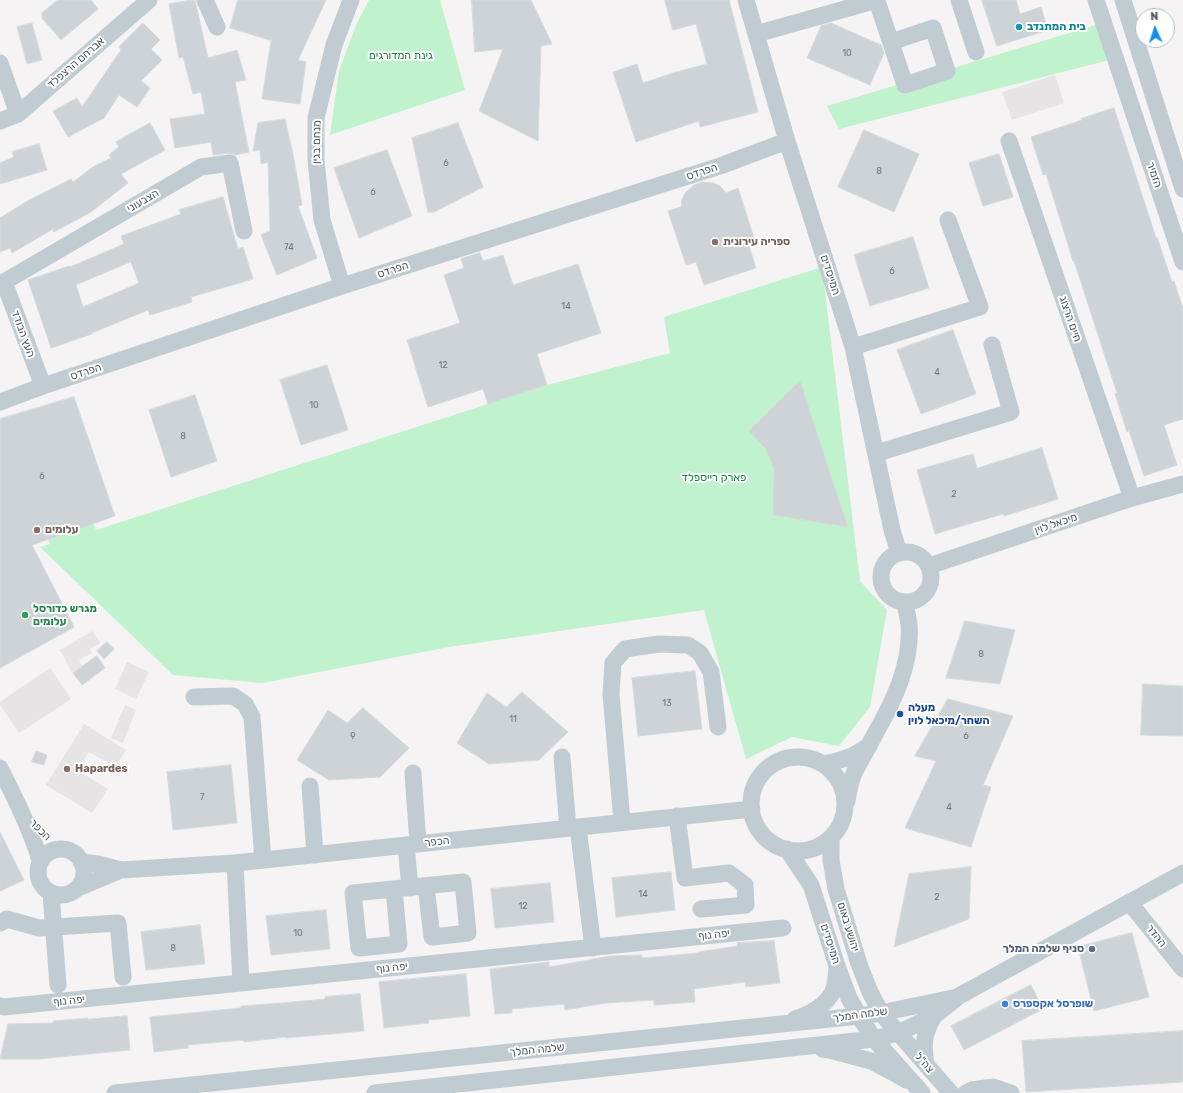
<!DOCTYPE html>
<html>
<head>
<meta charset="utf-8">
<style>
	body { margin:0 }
	#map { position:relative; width:1183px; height:1093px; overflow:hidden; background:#f5f3f3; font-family:Rubik,sans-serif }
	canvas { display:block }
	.north { position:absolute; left:1135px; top:8px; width:40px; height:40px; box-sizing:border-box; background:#fff; border:1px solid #b6bdc0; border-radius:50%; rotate:357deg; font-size:11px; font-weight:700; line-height:16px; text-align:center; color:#495961 }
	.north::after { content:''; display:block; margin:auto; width:14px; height:18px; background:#138eee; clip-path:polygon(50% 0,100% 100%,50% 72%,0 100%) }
</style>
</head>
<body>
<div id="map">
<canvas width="1183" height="1093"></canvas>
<div class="north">N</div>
</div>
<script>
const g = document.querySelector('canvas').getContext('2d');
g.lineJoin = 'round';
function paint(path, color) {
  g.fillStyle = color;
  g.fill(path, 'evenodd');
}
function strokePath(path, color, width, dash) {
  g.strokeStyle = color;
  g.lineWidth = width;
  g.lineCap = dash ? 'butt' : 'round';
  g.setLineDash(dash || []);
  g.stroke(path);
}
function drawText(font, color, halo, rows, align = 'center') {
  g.font = font + ' Rubik,Heebo,sans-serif';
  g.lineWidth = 4;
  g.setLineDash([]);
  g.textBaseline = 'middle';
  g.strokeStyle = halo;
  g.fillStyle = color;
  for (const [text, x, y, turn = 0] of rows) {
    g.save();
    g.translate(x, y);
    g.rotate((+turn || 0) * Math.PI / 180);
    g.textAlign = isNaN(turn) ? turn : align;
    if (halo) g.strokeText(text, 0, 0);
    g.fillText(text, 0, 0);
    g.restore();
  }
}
paint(new Path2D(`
	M 1055,75 L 1064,103 L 1012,120 L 1002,92 Z
	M 93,631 L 100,643 L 90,649 L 92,653 L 79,660 L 82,666 L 72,672 L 60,650 Z
	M 127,662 L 149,672 L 136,699 L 115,689 Z
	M 50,668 L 71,699 L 19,733 L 0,705 L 0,702 Z
	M 125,705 L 136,710 L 123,743 L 111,738 Z
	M 84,724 L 126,750 L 115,767 L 89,752 L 77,770 L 108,789 L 92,813 L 46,785 Z`), '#e6e4e5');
paint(new Path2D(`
	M 369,0 L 440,0 L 465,90 L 330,135 L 339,71 L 357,23 Z
	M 1099,24 L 1110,60 L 839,129 L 827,106 Z
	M 822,267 L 860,581 L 887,610 L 870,707 L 839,746 L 792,737 L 746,759 L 704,610 L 449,647 L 262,683 L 173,675 L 40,547 L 50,544 L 31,501 L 78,489 L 96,530 L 547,385 L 670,353 L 664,317 Z`), '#c1f2ce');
const building = new Path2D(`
	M 58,0 L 91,0 L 98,9 L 61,40 L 42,18 L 42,13 Z
	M 195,0 L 208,58 L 237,50 L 246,80 L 235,82 L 249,152 L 235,155 L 229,153 L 213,155 L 211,142 L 175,148 L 170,119 L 205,114 L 201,92 L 193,94 L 183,57 L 179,58 L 169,4 Z
	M 238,0 L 326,0 L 298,60 L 306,62 L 300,104 L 262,99 L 271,41 L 273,41 L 230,28 Z
	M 472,0 L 531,0 L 552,44 L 541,46 L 538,141 L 479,111 L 503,49 L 475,52 Z
	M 665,0 L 729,0 L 758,112 L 700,127 L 699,121 L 636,142 L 613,72 L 637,64 L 643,83 L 676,72 L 707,64 L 696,24 L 673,30 Z
	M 982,0 L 1016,0 L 1020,14 L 1041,7 L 1048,30 L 997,46 Z
	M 32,23 L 42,60 L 27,64 L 17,27 Z
	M 143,23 L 160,40 L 151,49 L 162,60 L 141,81 L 150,88 L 137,107 L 119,95 L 104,118 L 68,137 L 53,111 L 77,98 L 82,107 L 121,50 L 119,47 Z
	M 831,23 L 881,45 L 884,53 L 870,85 L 807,58 L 821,26 Z
	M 1114,108 L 1156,238 L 1157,237 L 1172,282 L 1174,281 L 1183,309 L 1183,419 L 1164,425 L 1177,465 L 1144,476 L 1129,431 L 1127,432 L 1115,394 L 1117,393 L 1074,261 L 1073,261 L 1046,174 L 1043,175 L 1031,137 L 1082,120 L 1081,119 Z
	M 285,119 L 293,154 L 302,205 L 298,206 L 317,258 L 277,275 L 261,235 L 270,231 L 268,162 L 261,164 L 260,150 L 253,151 L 258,123 Z
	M 150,123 L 165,150 L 121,174 L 128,183 L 91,212 L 54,232 L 53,229 L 12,253 L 10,248 L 0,252 L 0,218 L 29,200 L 71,179 L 73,182 L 93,167 L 111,158 L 109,155 L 119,147 L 116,142 Z
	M 458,123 L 483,187 L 434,212 L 428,212 L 412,138 Z
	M 864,130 L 919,154 L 894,212 L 838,187 Z
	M 39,144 L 47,170 L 0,184 L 0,163 L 14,157 L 12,152 Z
	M 387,150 L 412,216 L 359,238 L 334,168 Z
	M 999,154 L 1013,197 L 983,206 L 969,163 Z
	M 703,182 L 713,183 L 720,186 L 726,193 L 738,188 L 754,238 L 747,240 L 756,268 L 704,285 L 696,262 L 686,265 L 668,211 L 681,207 L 682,199 L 686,192 L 694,185 Z
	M 223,197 L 238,249 L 243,247 L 253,279 L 191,297 L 192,302 L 150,315 L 148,310 L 92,333 L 92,334 L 51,348 L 28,280 L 69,266 L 70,267 L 124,244 L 121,236 L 181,214 L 179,210 ZM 131,262 L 139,283 L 83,307 L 76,285 Z
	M 913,237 L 929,288 L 870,306 L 854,255 Z
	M 480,253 L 483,261 L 503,255 L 513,285 L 578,264 L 601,333 L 537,354 L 547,385 L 488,404 L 483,389 L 428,407 L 407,340 L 460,323 L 444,275 L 464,268 L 461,259 Z
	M 953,330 L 976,394 L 921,414 L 897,350 Z
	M 327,365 L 348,430 L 301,445 L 280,380 Z
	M 800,381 L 828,467 L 848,527 L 773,515 L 774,468 L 765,448 L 749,431 Z
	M 195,395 L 217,461 L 171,477 L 149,410 Z
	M 74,397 L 115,516 L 32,545 L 74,627 L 0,668 L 0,419 Z
	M 1042,448 L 1058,499 L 1004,516 L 1003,514 L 935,534 L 917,470 L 973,454 L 977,468 Z
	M 965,621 L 1015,630 L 1000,684 L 946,678 Z
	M 107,642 L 114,649 L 104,659 L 97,651 Z
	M 97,656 L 105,668 L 82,685 L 73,673 Z
	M 695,671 L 702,729 L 638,736 L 632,678 Z
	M 1143,684 L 1183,686 L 1183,736 L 1141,735 Z
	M 522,692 L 568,732 L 539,760 L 489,764 L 457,743 L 487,693 L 506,707 Z
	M 948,699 L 1013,716 L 983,785 L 991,787 L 971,847 L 905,828 L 936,761 L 915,756 Z
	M 363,708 L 409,748 L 380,777 L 329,780 L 297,760 L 328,710 L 347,723 Z
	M 36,751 L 47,755 L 44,765 L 32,762 Z
	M 231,765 L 237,823 L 173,830 L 167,772 Z
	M 0,832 L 24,880 L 0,891 Z
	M 971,867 L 969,919 L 894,947 L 909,874 Z
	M 671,872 L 675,910 L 616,917 L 612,878 Z
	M 550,883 L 554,922 L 495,928 L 491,889 Z
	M 326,910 L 330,949 L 271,955 L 266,916 Z
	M 200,925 L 205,964 L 146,970 L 141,932 Z
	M 1132,933 L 1149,997 L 1094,1011 L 1078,947 Z
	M 774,941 L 780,983 L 746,987 L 745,982 L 694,989 L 695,1002 L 654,1005 L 654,1000 L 606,1003 L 565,1010 L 564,1004 L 512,1009 L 512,1013 L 495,1014 L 490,969 L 549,962 L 549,967 L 611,956 L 642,955 L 642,958 L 699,953 L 699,952 L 738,946 L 737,943 Z
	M 466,974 L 470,1016 L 428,1020 L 429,1023 L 384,1028 L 379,982 Z
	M 1031,985 L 1043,1009 L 964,1050 L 951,1026 Z
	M 360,994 L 364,1031 L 286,1038 L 286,1037 L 244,1042 L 244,1040 L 188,1045 L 188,1048 L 154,1052 L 150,1017 L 241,1008 L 241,1006 L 283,1003 L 325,999 L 325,997 Z
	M 127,1016 L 130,1050 L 39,1059 L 0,1059 L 8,1024 L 53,1023 L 53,1021 L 88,1018 L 88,1019 Z
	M 1183,1031 L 1183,1082 L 1026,1092 L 1022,1041 Z`);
paint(building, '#ced3d7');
strokePath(building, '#d6dade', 1);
strokePath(new Path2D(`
	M 205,0 L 217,27
	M 746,0 L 787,141 L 853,347 L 892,530 L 899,553
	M 959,0 L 976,52
	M 1096,0 L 1183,262
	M 1123,0 L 1183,189
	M 877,1 L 905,85 L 947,71 L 933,28 L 891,42
	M 756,34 L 877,0
	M 0,63 L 18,114
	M 0,121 L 18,114 L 149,0
	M 1009,141 L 1132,498
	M 4,282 L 43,386
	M 0,284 L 4,282 L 201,167 L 230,163 L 244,231
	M 342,286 L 322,220 L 316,160 L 316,118 L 334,45 L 351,0
	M 853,347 L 980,307 L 948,220
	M 0,402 L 43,386 L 342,286 L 720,166 L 787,141
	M 877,453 L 1011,412 L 992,345
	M881 577a25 25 0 1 1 50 0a25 25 0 1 1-50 0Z
	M 929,566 L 1132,498 L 1183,484
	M 194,697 L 233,696 L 245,704 L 252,717 L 263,860
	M 562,757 L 568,828
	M751 804a47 47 0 1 1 94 0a47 47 0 1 1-94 0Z
	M 823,764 L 837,761 L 852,756 L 869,746
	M 0,768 C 15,798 30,828 40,860
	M 413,773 L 418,844
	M 310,786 L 315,855
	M 847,801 C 849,791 850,781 855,771 C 861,759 869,746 875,734 C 894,701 912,663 909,624 C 908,617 906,610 905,603
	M 677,816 L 685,878 L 729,873 L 745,885 L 746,905 L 701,909
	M 622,822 L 611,694 L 613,663 L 625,649 L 659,644 L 688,645 L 700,653 L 711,672 L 718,727
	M 578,827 L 593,948
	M 831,838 L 831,860 L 836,889 L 859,964 L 870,992 L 881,1013 L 951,1093
	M 406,845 L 410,888
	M38 872a23 23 0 1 1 46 0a23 23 0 1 1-46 0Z
	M 787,849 L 811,885 L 837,966 L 849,998 L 859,1016 L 874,1039 L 922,1093
	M 81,862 L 98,864 L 121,870
	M 235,863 L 241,983
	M 78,888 L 121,870 L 235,863 L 752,809
	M 394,889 L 399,944 L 359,948 L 353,893 L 463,882 L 468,933 L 432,937 L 426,886
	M 51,894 L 58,985
	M 1129,902 L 1183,969
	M 0,923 L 7,919 L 39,928 L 118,923 L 123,977
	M 0,1006 L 4,1007 L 783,928
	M 795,1019 C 810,1014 826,1006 833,991 C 836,984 836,975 837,968
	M 822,1049 L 829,1050 L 871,1061 L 894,1073 L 906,1080
	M 926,1065 C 923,1045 923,1034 934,1016
	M 115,1093 L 859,1016 L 881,1013 L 953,998
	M 375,1093 L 874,1039 L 898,1033 L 934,1016 L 959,996 L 1183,873
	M 966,1093 L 972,1090 L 993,1087 L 1011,1093`), '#c0ccd2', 17);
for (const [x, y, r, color] of [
	[1019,27,4,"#0f9aa8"],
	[715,242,4,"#8d6e63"],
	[37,530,4,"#8d6e63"],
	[25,615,4,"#2e9e5b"],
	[900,714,4,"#1a4fb4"],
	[67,769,4,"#8d6e63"],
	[1092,949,4,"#5c6f8a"],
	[1005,1004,4,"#3f7fe0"]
]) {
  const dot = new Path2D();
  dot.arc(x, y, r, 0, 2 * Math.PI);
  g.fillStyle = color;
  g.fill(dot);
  strokePath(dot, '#fff', 1.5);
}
drawText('9px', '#6a787e', null, [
	["10",847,53],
	["6",446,163],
	["8",879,171],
	["6",373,192],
	["74",289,247],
	["6",892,271],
	["14",566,306],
	["12",443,365],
	["4",937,372],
	["10",314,405],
	["8",183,436],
	["6",42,476],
	["2",954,494],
	["8",981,654],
	["13",667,703],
	["11",513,719],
	["9",353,736],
	["6",966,736],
	["7",202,797],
	["4",949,807],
	["14",643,894],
	["2",937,897],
	["12",523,906],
	["10",298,933],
	["8",173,948]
]);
drawText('bold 11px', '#0d838f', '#fff', [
	["בית המתנדב",1027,27]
], 'left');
drawText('11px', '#14833d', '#fff', [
	["גינת המדורגים",401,56],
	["פארק רייספלד",714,478]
]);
drawText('11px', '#495961', '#fff', [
	["אברהם הרצפלד",76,63,-41],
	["מנחם בגין",317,142,-89],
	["הפרדס",702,172,-18],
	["הזמיר",1154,175,71],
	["הצבעוני",143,201,-30],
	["הפרדס",393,270,-18],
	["המייסדים",830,275,72],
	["חיים הרצוג",1070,319,71],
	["העץ הבודד",23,334,70],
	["הפרדס",86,372,-18],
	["מיכאל לוין",1056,524,-19],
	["הכפר",40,830,46],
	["הכפר",437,842,-6],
	["יהושע באום",848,927,73],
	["יפה נוף",714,935,-6],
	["ההדר",1156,936,52],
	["המייסדים",830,944,72],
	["יפה נוף",392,968,-6],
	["יפה נוף",69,1001,-6],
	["שלמה המלך",860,1015,-8],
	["שלמה המלך",537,1050,-6],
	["צה\"ל",924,1063,49]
]);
drawText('bold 11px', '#785e54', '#fff', [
	["ספריה עירונית",723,242],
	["עלומים",45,530],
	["Hapardes",75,769]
], 'left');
drawText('bold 11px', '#27864d', '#fff', [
	["מגרש כדורסל",33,609],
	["עלומים",33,622]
], 'left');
drawText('bold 11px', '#164399', '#fff', [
	["מעלה",908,708],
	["השחר/מיכאל לוין",908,721]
], 'left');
drawText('bold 11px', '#4e5e75', '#fff', [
	["סניף שלמה המלך",1084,949]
], 'right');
drawText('bold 11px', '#366cbe', '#fff', [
	["שופרסל אקספרס",1013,1004]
], 'left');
</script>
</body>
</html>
